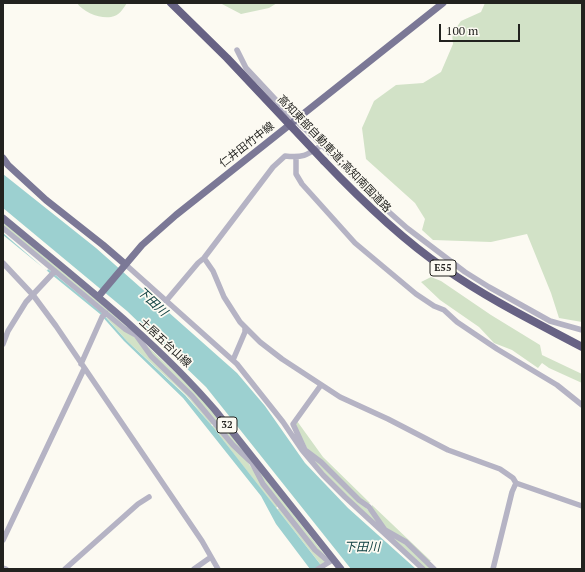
<!DOCTYPE html>
<html>
<head>
<meta charset="utf-8">
<style>
	body { margin:0 }
	#map { position:relative; width:585px; height:572px; overflow:hidden; background:#fcfaf2; font-family:"PT Serif",serif }
	canvas { display:block }
	.frame { position:absolute; inset:0; border:4px solid #22221f; pointer-events:none }
	.scale { position:absolute; left:439px; top:24px; width:81px; height:18px; box-sizing:border-box; border:2px solid #22221f; border-top:0; padding-left:5px; font-size:12px; line-height:14px; white-space:nowrap; color:#22221f; -webkit-text-stroke:3px #fcfaf2; paint-order:stroke }
</style>
</head>
<body>
<div id="map">
<canvas width="585" height="572"></canvas>
<div class="frame"></div>
<div class="scale">100 m</div>
</div>
<script>
const g = document.querySelector('canvas').getContext('2d');
g.lineJoin = 'round';
function paint(path, color) {
  g.fillStyle = color;
  g.fill(path, 'evenodd');
}
function strokePath(path, color, width, dash) {
  g.strokeStyle = color;
  g.lineWidth = width;
  g.lineCap = dash ? 'butt' : 'round';
  g.setLineDash(dash || []);
  g.stroke(path);
}
function drawText(font, color, halo, rows, align = 'center') {
  g.font = font + ' "PT Serif","Noto Sans JP",serif';
  g.lineWidth = 3.5;
  g.setLineDash([]);
  g.textBaseline = 'middle';
  g.strokeStyle = halo;
  g.fillStyle = color;
  for (const [text, x, y, turn = 0] of rows) {
    g.save();
    g.translate(x, y);
    g.rotate((+turn || 0) * Math.PI / 180);
    g.textAlign = isNaN(turn) ? turn : align;
    if (halo) g.strokeText(text, 0, 0);
    g.fillText(text, 0, 0);
    g.restore();
  }
}
paint(new Path2D(`
	M 77,3 L 127,3 C 123,9 119,16 111,17 C 100,19 83,12 77,3 Z
	M 220,3 L 277,3 L 269,8 L 241,14 Z
	M 485,3 L 582,3 L 582,322 L 559,318 L 551,293 L 527,234 L 491,242 L 433,240 L 422,230 L 425,219 L 415,203 L 366,159 L 362,128 L 374,101 L 396,85 L 423,83 L 441,72 L 453,44 L 452,34 L 461,21 L 481,12 Z
	M 3,222 L 111,312 L 134,333 L 3,226 Z
	M 431,277 L 441,281 L 491,315 L 540,345 L 542,355 L 582,374 L 582,383 L 549,368 L 542,363 L 538,368 L 512,350 L 494,343 L 479,327 L 440,300 L 421,282 Z
	M 105,316 L 136,338 L 213,423 L 211,425 L 186,395 L 127,341 Z
	M 138,337 L 202,398 L 251,461 L 153,356 Z
	M 297,421 L 323,457 L 370,503 L 368,505 L 309,452 L 295,425 Z
	M 214,425 L 244,457 L 278,506 L 276,508 L 212,426 Z
	M 306,452 L 319,462 L 370,512 L 383,529 L 337,487 Z
	M 254,464 L 328,559 L 320,553 L 264,482 Z
	M 372,505 L 431,561 L 428,561 L 387,530 L 371,508 Z
	M 280,508 L 326,561 L 321,565 L 277,509 Z
	M 387,533 L 406,544 L 432,569 L 426,569 Z`), '#d2e2c7');
paint(new Path2D(`
	M 3,174 L 96,248 L 237,373 L 265,406 L 305,463 L 348,508 L 416,569 L 351,569 L 206,387 L 127,311 L 3,208 Z
	M 3,233 L 47,271 L 48,269 L 101,312 L 127,341 L 185,395 L 213,427 L 324,569 L 310,569 L 276,524 L 261,496 L 183,398 L 124,341 L 100,314 L 3,235 Z`), '#9cd0d0');
strokePath(new Path2D(`
	M 237,50 L 246,68 L 289,114 L 322,145 L 380,204 L 407,228 L 465,272 L 489,287 L 550,321 L 582,330
	M 296,157 L 296,174 L 302,184 L 355,243 L 416,294 L 434,306 L 444,310 L 457,322 L 497,349 L 557,385 L 582,405
	M 3,228 L 125,329 L 136,335 L 138,333
	M 204,258 L 213,271 L 224,297 L 240,322 L 260,342 L 282,359 L 340,397 L 388,419 L 448,450 L 500,469 L 513,478 L 516,483 L 582,506
	M 3,263 L 33,295 L 56,326 L 202,541 L 218,569
	M 125,264 L 237,364 L 283,422 L 302,450 L 323,475 L 345,497 L 423,569
	M 166,301 L 198,263 L 204,258 L 273,167 L 285,156 C 304,158 307,155 322,145
	M 136,335 L 151,356 L 192,396 L 233,445 L 252,463 L 255,460
	M 3,344 L 8,331 L 26,302 L 55,271
	M 233,360 L 245,332 L 245,327
	M 81,364 L 102,317 L 106,313
	M 321,385 L 293,424 L 305,450 L 321,462 L 359,500 L 369,507 L 385,530 L 406,542 L 434,569
	M 252,463 L 263,484 L 315,550 L 329,562
	M 3,540 L 84,369
	M 3,568 L 6,569
	M 65,569 L 138,504 L 149,497
	M 194,569 L 211,557
	M 318,569 L 331,561
	M 493,569 L 512,492 L 516,483`), '#b5b3c4', 5.5);
strokePath(new Path2D(`
	M 3,158 L 8,165 L 46,200 L 103,245 L 125,264
	M 3,218 C 76,279 153,338 215,410 L 341,569
	M 98,297 L 142,245 L 176,215 L 443,3`), '#7b7896', 7);
strokePath(new Path2D(`
	M 324,161 C 361,200 400,238 444,268 C 488,299 535,322 582,347`), '#676284', 8);
strokePath(new Path2D(`
	M 171,3 L 227,58 L 324,161`), '#676284', 8);
for (const [x, y, w] of [
	[443,268,26],
	[227,425,20]
]) {
  const box = new Path2D();
  box.roundRect(x - w / 2, y - 8, w, 16, 3);
  g.fillStyle = '#fcfaf2';
  g.fill(box);
  strokePath(box, '#22221f', 1);
}
drawText('bold 10px', '#22221f', null, [
	["E55",443,268],
	["32",227,425]
]);
drawText('11px', '#22221f', '#fcfaf2', [
	["仁井田竹中線",247,145,-38],
	["高知東部自動車道;高知南国道路",334,154,46],
	["土居五台山線",165,343,43]
]);
drawText('italic 12px', '#06393a', '#fcfaf2', [
	["下田川",152,302,43],
	["下田川",362,548]
]);
</script>
</body>
</html>
